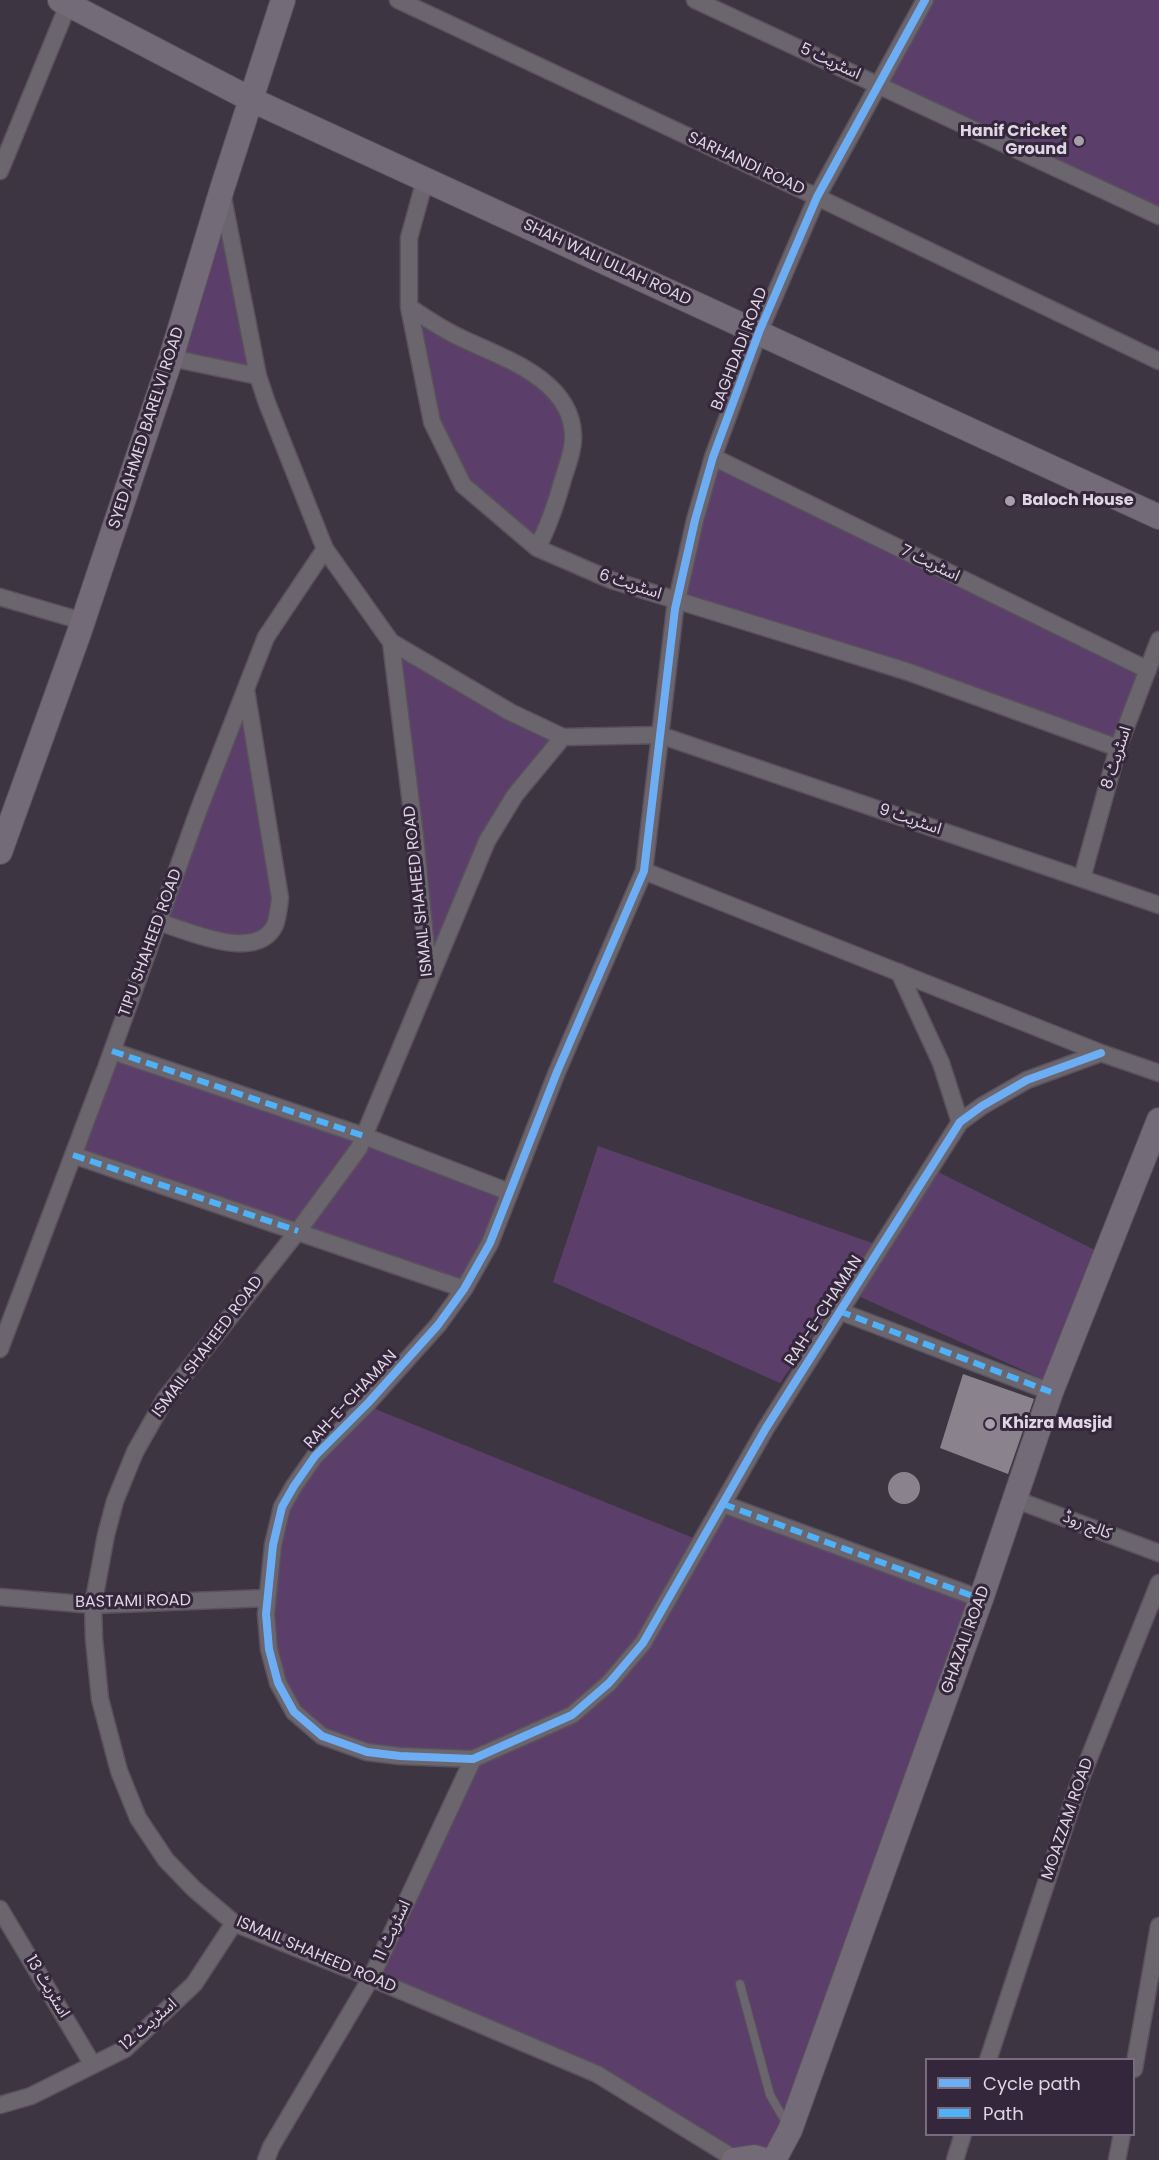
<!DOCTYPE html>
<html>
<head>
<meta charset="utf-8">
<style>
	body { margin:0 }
	#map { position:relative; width:1159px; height:2160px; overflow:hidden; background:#3d3541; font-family:Poppins,sans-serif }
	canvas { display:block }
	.legend { position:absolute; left:925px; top:2058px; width:210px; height:78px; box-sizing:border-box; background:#34263b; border:2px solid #786c7f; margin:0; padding:8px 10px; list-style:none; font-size:18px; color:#dfd6e4 }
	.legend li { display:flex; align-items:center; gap:12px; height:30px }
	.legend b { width:30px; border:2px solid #786c7f }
</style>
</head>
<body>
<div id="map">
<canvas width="1159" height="2160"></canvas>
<ul class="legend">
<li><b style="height:8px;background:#6dadf4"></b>Cycle path</li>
<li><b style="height:8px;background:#4fb1f8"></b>Path</li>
</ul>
</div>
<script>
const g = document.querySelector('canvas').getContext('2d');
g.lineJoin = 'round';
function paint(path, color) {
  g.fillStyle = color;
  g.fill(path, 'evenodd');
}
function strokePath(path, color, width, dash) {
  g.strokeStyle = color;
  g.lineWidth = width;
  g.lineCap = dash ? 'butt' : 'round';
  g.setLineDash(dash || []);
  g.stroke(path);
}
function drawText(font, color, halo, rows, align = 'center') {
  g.font = font + ' Poppins,"Noto Sans Arabic",sans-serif';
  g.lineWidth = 6;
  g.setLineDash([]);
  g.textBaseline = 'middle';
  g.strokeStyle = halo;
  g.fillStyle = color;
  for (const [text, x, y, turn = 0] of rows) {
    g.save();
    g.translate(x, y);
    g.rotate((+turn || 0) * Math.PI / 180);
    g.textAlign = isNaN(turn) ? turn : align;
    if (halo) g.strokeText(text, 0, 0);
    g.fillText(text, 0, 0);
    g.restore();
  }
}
paint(new Path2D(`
	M 929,0 L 1159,0 L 1159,216 L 878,84 Z
	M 222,189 L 258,376 L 171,358 Z
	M 409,307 L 557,393 L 573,436 L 537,548 L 463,485 L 432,422 Z
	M 713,457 L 1148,670 L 1118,748 L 675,609 Z
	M 391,642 L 569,737 L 515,795 L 429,983 Z
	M 246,689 L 275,924 L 249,944 L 159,922 Z
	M 112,1051 L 509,1192 L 455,1290 L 73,1155 Z
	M 598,1146 L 875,1244 L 780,1383 L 553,1282 Z
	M 934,1170 L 1103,1254 L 1047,1381 L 856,1295 Z
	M 363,1404 L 701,1541 L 727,1497 L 985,1593 L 777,2156 L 739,2154 L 377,1977 L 483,1753 L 410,1756 L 328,1734 L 300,1710 L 281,1680 L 269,1616 L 281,1514 Z`), '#5c3e6a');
paint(new Path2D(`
	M 963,1374 L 1034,1399 L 1008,1474 L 940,1448 Z
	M888 1488a16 16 0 1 1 32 0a16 16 0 1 1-32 0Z`), '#8a838d');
const lane = new Path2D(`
	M 740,1984 L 770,2095 L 787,2124`);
const street = new Path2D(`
	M 398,0 L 817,197 L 1159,361
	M 695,0 L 1159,216
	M 925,0 L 817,197 L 759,332 L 713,457 L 695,520 L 675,609 L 644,871 L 557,1072 L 490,1243 L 464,1289 L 438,1325 L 368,1403 L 315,1456 L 294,1486 L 282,1507 L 273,1545 L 266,1614 L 269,1649 L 278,1683 L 294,1712 L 322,1736 L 367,1752 L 400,1756 L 473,1759 L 572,1715 L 609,1683 L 643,1643 L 766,1428 L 960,1122 L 982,1106 L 1027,1080 L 1101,1053
	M 0,171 L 68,5
	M 425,180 L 409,238 L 409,307 L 432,422 L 463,485 L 537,548 L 611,580 L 906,671 L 1118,748
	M 222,193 L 258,376 L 267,403 L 325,549 L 391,642 L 510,712 L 563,737
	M 409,307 C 426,318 443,330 461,338 C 503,358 571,379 573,435 C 574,449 567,466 563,479 C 556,504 549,526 537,548
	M 171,358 L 258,376
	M 713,457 L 1148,670
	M 0,597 L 82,621
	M 391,642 L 415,836 L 429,979
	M 644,871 L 1101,1053 L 1159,1073
	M 1082,878 L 1118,748 L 1159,640
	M 159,922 C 188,931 257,963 275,925 C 278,917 279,906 280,898 L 246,690
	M 899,972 L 941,1063 L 960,1122
	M 112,1051 L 364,1136 L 509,1192
	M 73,1155 L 464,1289
	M 839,1311 L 1051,1392
	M 0,1349 L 106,1068 L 199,809 L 266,637 L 325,549
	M 1014,1499 L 1159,1553
	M 723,1504 L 981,1599
	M 0,1597 L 93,1605 L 267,1598
	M 0,1909 L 93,2065
	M 988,2060 L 1079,1783 L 1159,1583
	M 1134,2069 L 1159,1926
	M 0,2105 L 31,2096 L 125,2049 L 194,1984 L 234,1923
	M 735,2159 L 597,2074 L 371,1978 L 234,1923 L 194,1889 L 166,1860 L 138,1818 L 119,1771 L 100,1699 L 94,1639 L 93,1605 L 106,1535 L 115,1501 L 135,1452 L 165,1399 L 298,1231 L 359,1148 L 487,841 L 515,795 L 563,737 L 660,735 L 1159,905
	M 266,2160 L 271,2147 L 371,1978 L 473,1759
	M 955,2160 L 963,2134
	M 1117,2160 L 1122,2134`);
const secondary = new Path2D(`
	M 60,0 L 252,100 L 1159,517
	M 0,852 L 79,633 L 171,358 L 222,189 L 283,0
	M 734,2160 L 754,2157 L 765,2160
	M 774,2160 L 790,2130 L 981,1599 L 1051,1392 L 1159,1120`);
strokePath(lane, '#59525d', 10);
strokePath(street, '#59525d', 19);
strokePath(secondary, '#59525d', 26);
strokePath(lane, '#6b656e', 8);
strokePath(street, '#6b656e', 16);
strokePath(secondary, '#736b77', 24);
strokePath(new Path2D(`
	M 112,1051 L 364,1136
	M 73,1155 L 298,1231
	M 839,1311 L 1051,1392
	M 723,1504 L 981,1599`), '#4fb1f8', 6, [12, 6]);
strokePath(new Path2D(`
	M 925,0 L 817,197 L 759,332 L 713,457 L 695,520 L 675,609 L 644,871 L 557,1072 L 490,1243 L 464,1289 L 438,1325 L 368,1403 L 315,1456 L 294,1486 L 282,1507 L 273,1545 L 266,1614 L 269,1649 L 278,1683 L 294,1712 L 322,1736 L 367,1752 L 400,1756 L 473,1759 L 572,1715 L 609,1683 L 643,1643 L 766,1428 L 960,1122 L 982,1106 L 1027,1080 L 1101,1053`), '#6dadf4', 8);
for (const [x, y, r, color] of [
	[1079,141,6,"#a69eab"],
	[1010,501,6,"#a69eab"],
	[990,1424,6,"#a69eab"]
]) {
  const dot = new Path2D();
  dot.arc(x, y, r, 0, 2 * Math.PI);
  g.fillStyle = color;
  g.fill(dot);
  strokePath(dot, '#34263b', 2);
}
drawText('16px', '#dfd6e4', '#34263b', [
	["اسٹریٹ 5",830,62,25],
	["SARHANDI ROAD",746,164,25],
	["SHAH WALI ULLAH ROAD",607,263,25],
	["BAGHDADI ROAD",740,349,-69],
	["SYED AHMED BARELVI ROAD",147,428,-72],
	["اسٹریٹ 7",930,564,26],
	["اسٹریٹ 6",630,585,18],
	["اسٹریٹ 8",1117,758,-72],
	["اسٹریٹ 9",910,820,19],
	["ISMAIL SHAHEED ROAD",419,891,-96],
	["TIPU SHAHEED ROAD",151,943,-70],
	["RAH-E-CHAMAN",824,1311,-57],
	["ISMAIL SHAHEED ROAD",208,1347,-53],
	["RAH-E-CHAMAN",351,1400,-47],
	["کالج روڈ",1087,1526,21],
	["BASTAMI ROAD",133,1602,-1],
	["GHAZALI ROAD",966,1640,-70],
	["MOAZZAM ROAD",1068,1819,-71],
	["اسٹریٹ 11",393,1931,-65],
	["ISMAIL SHAHEED ROAD",316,1955,23],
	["اسٹریٹ 13",47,1987,59],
	["اسٹریٹ 12",149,2025,-41]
]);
drawText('bold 16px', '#dfd6e4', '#34263b', [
	["Hanif Cricket",1067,132,"right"],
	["Ground",1067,150,"right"],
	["Baloch House",1022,501],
	["Khizra Masjid",1002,1424]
], 'left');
</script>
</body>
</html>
